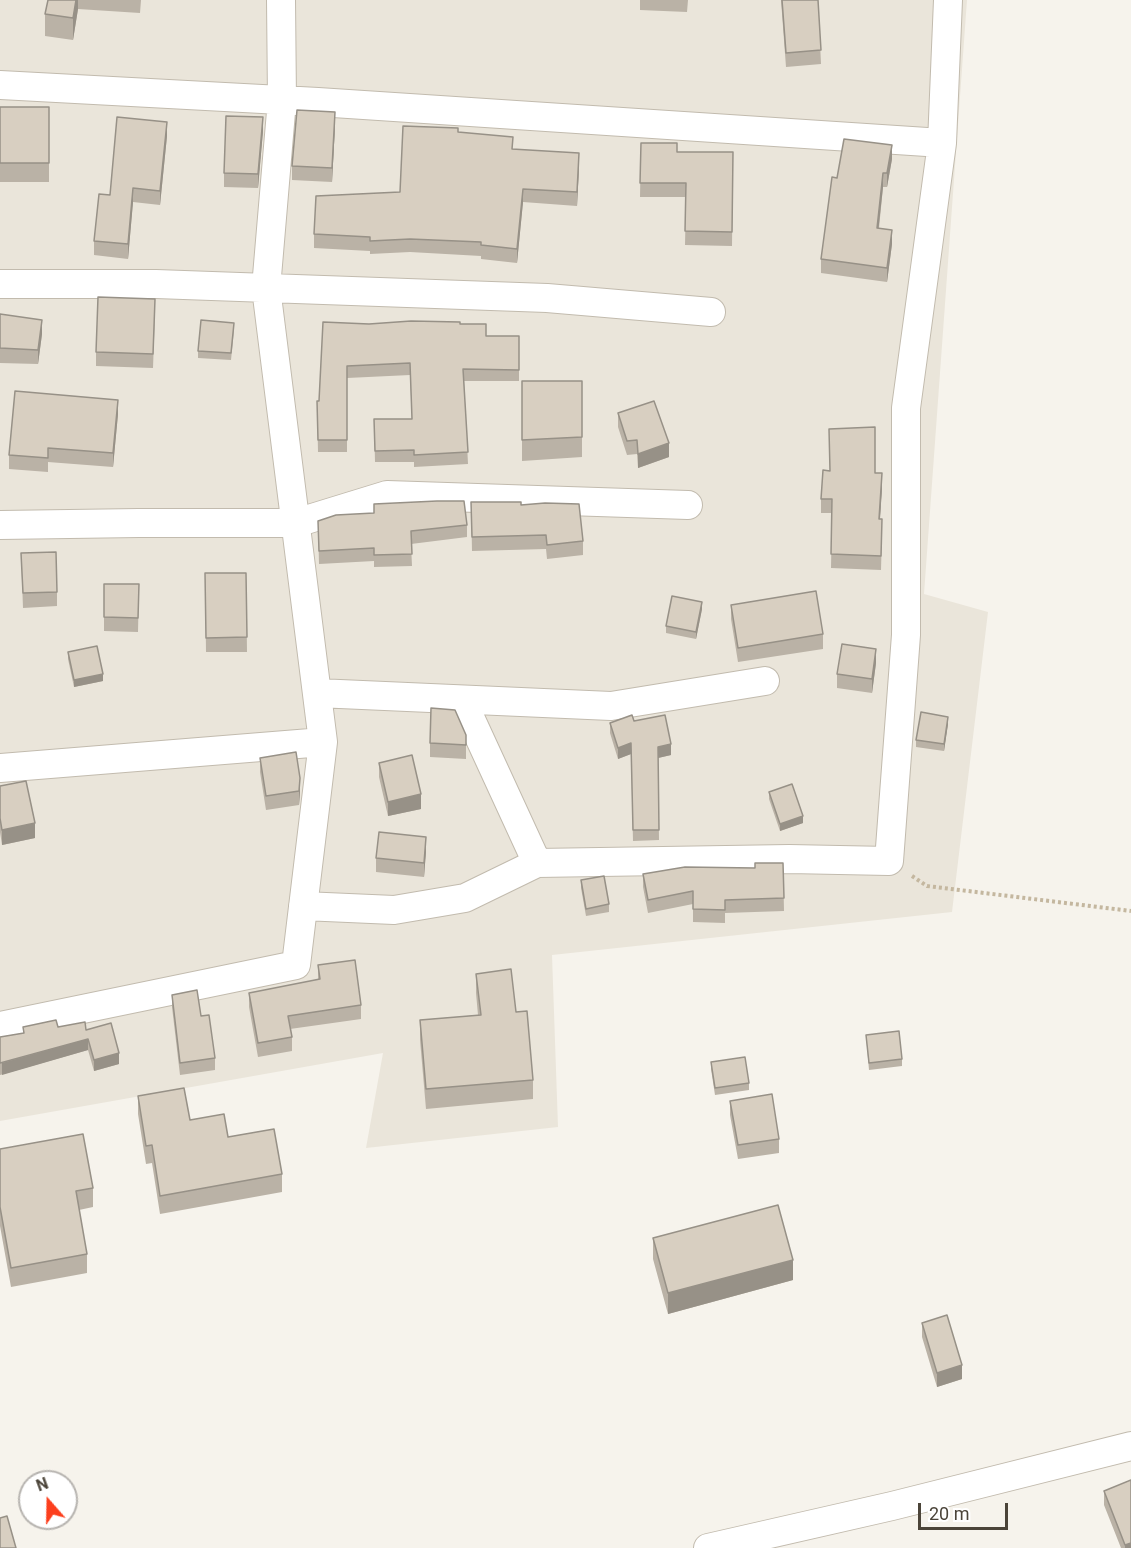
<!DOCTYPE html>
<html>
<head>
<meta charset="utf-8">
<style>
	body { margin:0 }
	#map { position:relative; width:1131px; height:1548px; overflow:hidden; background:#f6f3ec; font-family:Roboto,sans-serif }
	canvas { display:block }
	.north { position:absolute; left:18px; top:1470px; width:60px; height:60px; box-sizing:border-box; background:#fff; border:2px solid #b7b4b0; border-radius:50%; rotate:340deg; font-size:16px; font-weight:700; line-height:24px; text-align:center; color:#4b4439 }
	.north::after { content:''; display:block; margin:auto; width:21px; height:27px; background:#fc3f1d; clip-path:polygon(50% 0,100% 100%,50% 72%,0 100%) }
	.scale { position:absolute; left:918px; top:1503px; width:90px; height:27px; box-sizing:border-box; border:3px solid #4b4439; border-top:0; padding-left:8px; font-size:18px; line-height:21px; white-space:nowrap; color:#4b4439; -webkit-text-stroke:4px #fff; paint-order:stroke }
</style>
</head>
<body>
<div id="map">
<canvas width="1131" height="1548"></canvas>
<div class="north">N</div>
<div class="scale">20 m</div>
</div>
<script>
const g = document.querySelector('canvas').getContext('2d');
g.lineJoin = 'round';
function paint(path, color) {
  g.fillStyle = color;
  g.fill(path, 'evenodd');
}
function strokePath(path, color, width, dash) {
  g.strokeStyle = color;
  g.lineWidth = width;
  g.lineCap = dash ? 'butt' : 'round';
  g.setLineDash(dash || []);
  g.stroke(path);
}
paint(new Path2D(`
	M 0,0 L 967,0 L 924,594 L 988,612 L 952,912 L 552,955 L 558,1127 L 366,1148 L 383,1053 L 0,1121 Z`), '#eae5da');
const minor = new Path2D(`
	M 0,85 L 318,102 L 942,143
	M 0,284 L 156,284 L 547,298 L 711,312
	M 0,525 L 139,523 L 296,523 L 387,495 L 688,505
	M 317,693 L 611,706 L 765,681
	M 462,700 L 537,863
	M 0,768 L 323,742
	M 303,906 L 394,910 L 465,898 L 537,863 L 789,859 L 889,861 L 906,635 L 906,408 L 942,143 L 948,0
	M 0,1026 L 296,965 L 323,742 L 266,288 L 282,100 L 281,0
	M 708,1548 L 892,1506 L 1131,1446`);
strokePath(minor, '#c2bbae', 30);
strokePath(new Path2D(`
	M 912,876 L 927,886 L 1131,911`), '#c4b79f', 4, [3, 3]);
strokePath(minor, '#fff', 28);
paint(new Path2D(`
	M 48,0 L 141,0 L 140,13 L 78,9 L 73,40 L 45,36 L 45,14 Z
	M 640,0 L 688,0 L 687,12 L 640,10 Z
	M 781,0 L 818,0 L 821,64 L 786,67 Z
	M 0,107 L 49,107 L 49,182 L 0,182 Z
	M 335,126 L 332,182 L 292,180 L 292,166 Z
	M 263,131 L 258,188 L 224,187 L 224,173 Z
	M 458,132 L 513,149 L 579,166 L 577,206 L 523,202 L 517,263 L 481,259 L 481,256 L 410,252 L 370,254 L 370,251 L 314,248 L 314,234 L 400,192 Z
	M 167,136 L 160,205 L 133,202 L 128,259 L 94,255 L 94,241 L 110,195 Z
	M 641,143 L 677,152 L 733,152 L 732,246 L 685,245 L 686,197 L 640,197 Z
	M 892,159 L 887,187 L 883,187 L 879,228 L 892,244 L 887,282 L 821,273 L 821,259 L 837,178 Z
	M 155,313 L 153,368 L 96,366 L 96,352 Z
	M 0,314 L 42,334 L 38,364 L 0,363 Z
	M 369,324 L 460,324 L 486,336 L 519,336 L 519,381 L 464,381 L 468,464 L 414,467 L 414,462 L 375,462 L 374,419 L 412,419 L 410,375 L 347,378 L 347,452 L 318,452 L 317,401 L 319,401 Z
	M 234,330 L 231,360 L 198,358 L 198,351 Z
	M 522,381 L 582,381 L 582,457 L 522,461 Z
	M 618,413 L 669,457 L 638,468 L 637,454 L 627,455 L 618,427 Z
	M 118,414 L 113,467 L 48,462 L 48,472 L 9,469 L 9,455 Z
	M 875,473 L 882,488 L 880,519 L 882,533 L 881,570 L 831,568 L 832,513 L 821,513 L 821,499 Z
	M 471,502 L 521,505 L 583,541 L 583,555 L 547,559 L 546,549 L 472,551 Z
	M 318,521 L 467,525 L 467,537 L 411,544 L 412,566 L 374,567 L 374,561 L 319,564 Z
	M 21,553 L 57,592 L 57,606 L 23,608 Z
	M 205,573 L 246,573 L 247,652 L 206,652 Z
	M 104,584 L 139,584 L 138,632 L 104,631 Z
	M 731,605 L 823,634 L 823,649 L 738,662 L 731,619 Z
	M 702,609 L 696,639 L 666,633 L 666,626 Z
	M 68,652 L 103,681 L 74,687 L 68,659 Z
	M 876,663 L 872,693 L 837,688 L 837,674 Z
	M 634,721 L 671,755 L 658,758 L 659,840 L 633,841 L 631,754 L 618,759 L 610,733 L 610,723 Z
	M 948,724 L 944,751 L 916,747 L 916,740 Z
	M 466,735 L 466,759 L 430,757 L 430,743 Z
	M 260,758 L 300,792 L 299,805 L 266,810 L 260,772 Z
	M 379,763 L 421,809 L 388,816 L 379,777 Z
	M 0,786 L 35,838 L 2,845 L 0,832 Z
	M 769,792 L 803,823 L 780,831 L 769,799 Z
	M 426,851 L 424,877 L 376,872 L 376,858 Z
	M 783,863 L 784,911 L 725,913 L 725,923 L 693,922 L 693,904 L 648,913 L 643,887 L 643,874 L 755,868 Z
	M 581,880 L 609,904 L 609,912 L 586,916 L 581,888 Z
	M 318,965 L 361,1005 L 361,1019 L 290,1029 L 292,1037 L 292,1051 L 258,1057 L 249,1007 L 249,993 L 318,980 Z
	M 476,974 L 516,1012 L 533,1080 L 533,1099 L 426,1109 L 420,1040 L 420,1020 L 478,1015 L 476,993 Z
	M 172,995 L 201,1016 L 215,1058 L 215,1070 L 180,1075 L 172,1007 Z
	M 23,1027 L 58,1027 L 86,1030 L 119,1064 L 94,1071 L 88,1050 L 0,1075 L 0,1037 L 23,1033 Z
	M 866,1035 L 902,1059 L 902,1066 L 869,1070 Z
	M 711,1062 L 749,1083 L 749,1090 L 715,1095 L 711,1069 Z
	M 138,1096 L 228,1137 L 282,1174 L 282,1192 L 160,1214 L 152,1163 L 146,1164 L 138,1114 Z
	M 730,1101 L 779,1139 L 779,1153 L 738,1159 L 730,1115 Z
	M 0,1149 L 93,1188 L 93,1207 L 79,1210 L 87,1254 L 87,1273 L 11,1287 L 0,1226 Z
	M 653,1238 L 793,1280 L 668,1314 L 653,1259 Z
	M 922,1323 L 962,1379 L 937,1387 L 922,1337 Z
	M 1104,1491 L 1131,1548 L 1121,1548 L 1104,1505 Z`), '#bab2a6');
paint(new Path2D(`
	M 76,0 L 78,0 L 78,9 L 73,40 L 73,18 Z
	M 335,112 L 335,126 L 332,182 L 332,168 Z
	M 263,117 L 263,131 L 258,188 L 258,174 Z
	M 167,122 L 167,136 L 160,205 L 160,191 Z
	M 892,145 L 892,159 L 887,187 L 887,173 Z
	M 579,153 L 579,166 L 577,206 L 577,192 Z
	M 883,173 L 883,187 L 877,242 L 877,228 Z
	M 133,188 L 133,202 L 128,259 L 128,244 Z
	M 523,189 L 523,202 L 517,263 L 517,249 Z
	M 892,230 L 892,244 L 887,282 L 887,268 Z
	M 42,320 L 42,334 L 38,364 L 38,350 Z
	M 118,400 L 118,414 L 113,467 L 113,453 Z
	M 669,443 L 669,457 L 638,468 L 638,454 Z
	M 882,473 L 882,488 L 879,533 L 879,519 Z
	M 702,602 L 702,609 L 696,639 L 696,632 Z
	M 876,649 L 876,663 L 872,693 L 872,679 Z
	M 103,674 L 103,681 L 74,687 L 74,680 Z
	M 948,717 L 948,724 L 944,751 L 944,744 Z
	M 631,743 L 631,754 L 618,759 L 618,748 Z
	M 671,744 L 671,755 L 658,758 L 658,747 Z
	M 300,778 L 300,792 L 299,805 L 299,791 Z
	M 421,794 L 421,809 L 388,816 L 388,802 Z
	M 803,816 L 803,823 L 780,831 L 780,824 Z
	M 35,823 L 35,838 L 2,845 L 2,830 Z
	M 426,837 L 426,851 L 424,877 L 424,863 Z
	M 88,1039 L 88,1050 L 2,1075 L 2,1063 Z
	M 119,1053 L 119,1064 L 94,1071 L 94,1060 Z
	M 793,1260 L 793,1280 L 668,1314 L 668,1293 Z
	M 962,1365 L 962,1379 L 937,1387 L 937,1373 Z
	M 1131,1543 L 1131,1548 L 1125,1548 L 1125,1545 Z`), '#979187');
const building = new Path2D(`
	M 48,0 L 76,0 L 73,18 L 45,14 Z
	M 782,0 L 818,0 L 821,50 L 786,53 Z
	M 0,107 L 49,107 L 49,163 L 0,163 Z
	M 297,110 L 335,112 L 332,168 L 292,166 Z
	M 226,116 L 263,117 L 258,174 L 224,173 Z
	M 117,117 L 167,122 L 160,191 L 133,188 L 128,244 L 94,241 L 99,194 L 110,195 Z
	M 403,126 L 458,128 L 458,132 L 513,137 L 512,149 L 579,153 L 577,192 L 523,189 L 517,249 L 481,245 L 481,242 L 410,239 L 370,241 L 370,237 L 314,234 L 316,196 L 400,192 Z
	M 844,139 L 892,145 L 887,173 L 883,173 L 877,228 L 892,230 L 887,268 L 821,259 L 832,177 L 837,178 Z
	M 641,143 L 677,143 L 677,152 L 733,152 L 732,232 L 685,231 L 686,183 L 640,183 Z
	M 98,297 L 155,299 L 153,354 L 96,352 Z
	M 0,314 L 42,320 L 38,350 L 0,348 Z
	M 201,320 L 234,323 L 231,353 L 198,351 Z
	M 411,321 L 460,322 L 460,324 L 486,324 L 486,336 L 519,336 L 519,370 L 463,369 L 468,452 L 414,455 L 414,450 L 375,451 L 374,419 L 412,419 L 410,363 L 347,366 L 347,440 L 318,440 L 317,401 L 319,401 L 323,322 L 369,324 Z
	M 522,381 L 582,381 L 582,437 L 522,440 Z
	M 15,391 L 118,400 L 113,453 L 48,448 L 48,458 L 9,455 Z
	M 654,401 L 669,443 L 638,454 L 637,440 L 627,441 L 618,413 Z
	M 875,427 L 875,473 L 882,473 L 879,519 L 882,519 L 881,556 L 831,554 L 832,499 L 821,499 L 823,470 L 830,471 L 829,429 Z
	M 437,501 L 464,501 L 467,525 L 411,531 L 412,554 L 374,555 L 374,548 L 319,551 L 318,521 L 336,515 L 374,513 L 374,504 Z
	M 471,502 L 521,502 L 521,505 L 545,503 L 579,504 L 583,541 L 547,545 L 546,535 L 472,537 Z
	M 56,552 L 57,592 L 23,593 L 21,553 Z
	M 205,573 L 246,573 L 247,637 L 206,638 Z
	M 104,584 L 139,584 L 138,618 L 104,617 Z
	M 816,591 L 823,634 L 738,648 L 731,605 Z
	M 672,596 L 702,602 L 696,632 L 666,626 Z
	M 842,644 L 876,649 L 872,679 L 837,674 Z
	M 97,646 L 103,674 L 74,680 L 68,652 Z
	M 431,708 L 455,710 L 466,735 L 466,745 L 430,743 Z
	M 921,712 L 948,717 L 944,744 L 916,740 Z
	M 632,715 L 634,721 L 665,715 L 671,744 L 658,747 L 659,830 L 633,830 L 631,743 L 618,748 L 610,723 Z
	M 296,752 L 300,778 L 299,791 L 266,796 L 260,758 Z
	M 412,755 L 421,794 L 388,802 L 379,763 Z
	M 26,781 L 35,823 L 2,830 L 0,818 L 0,786 Z
	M 792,784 L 803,816 L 780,824 L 769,792 Z
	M 379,832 L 426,837 L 424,863 L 376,858 Z
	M 755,863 L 783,863 L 784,898 L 725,900 L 725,910 L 693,909 L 693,891 L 648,900 L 643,874 L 685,867 L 755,868 Z
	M 604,876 L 609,904 L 586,909 L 581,880 Z
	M 355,960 L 361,1005 L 288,1016 L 292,1037 L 258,1043 L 249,993 L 320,979 L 318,965 Z
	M 511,969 L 516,1012 L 527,1011 L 533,1080 L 426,1089 L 420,1020 L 481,1015 L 476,974 Z
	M 197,990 L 201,1016 L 209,1015 L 215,1058 L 180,1063 L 172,995 Z
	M 56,1020 L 58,1027 L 85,1022 L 86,1030 L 111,1023 L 119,1053 L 94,1060 L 88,1039 L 0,1063 L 0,1037 L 24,1033 L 23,1027 Z
	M 899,1031 L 902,1059 L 869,1063 L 866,1035 Z
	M 745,1057 L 749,1083 L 715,1088 L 711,1062 Z
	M 184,1088 L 190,1120 L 224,1114 L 228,1137 L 274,1129 L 282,1174 L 160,1196 L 152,1145 L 146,1146 L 138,1096 Z
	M 772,1094 L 779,1139 L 738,1145 L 730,1101 Z
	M 83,1134 L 93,1188 L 76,1191 L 87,1254 L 11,1268 L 0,1207 L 0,1149 Z
	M 778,1205 L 793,1260 L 668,1293 L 653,1238 Z
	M 947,1315 L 962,1365 L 937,1373 L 922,1323 Z
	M 1131,1480 L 1131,1543 L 1125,1545 L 1104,1491 Z
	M 7,1516 L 16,1548 L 0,1548 L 0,1518 Z`);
paint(building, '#d8cfc1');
strokePath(building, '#979187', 1.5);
</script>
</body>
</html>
